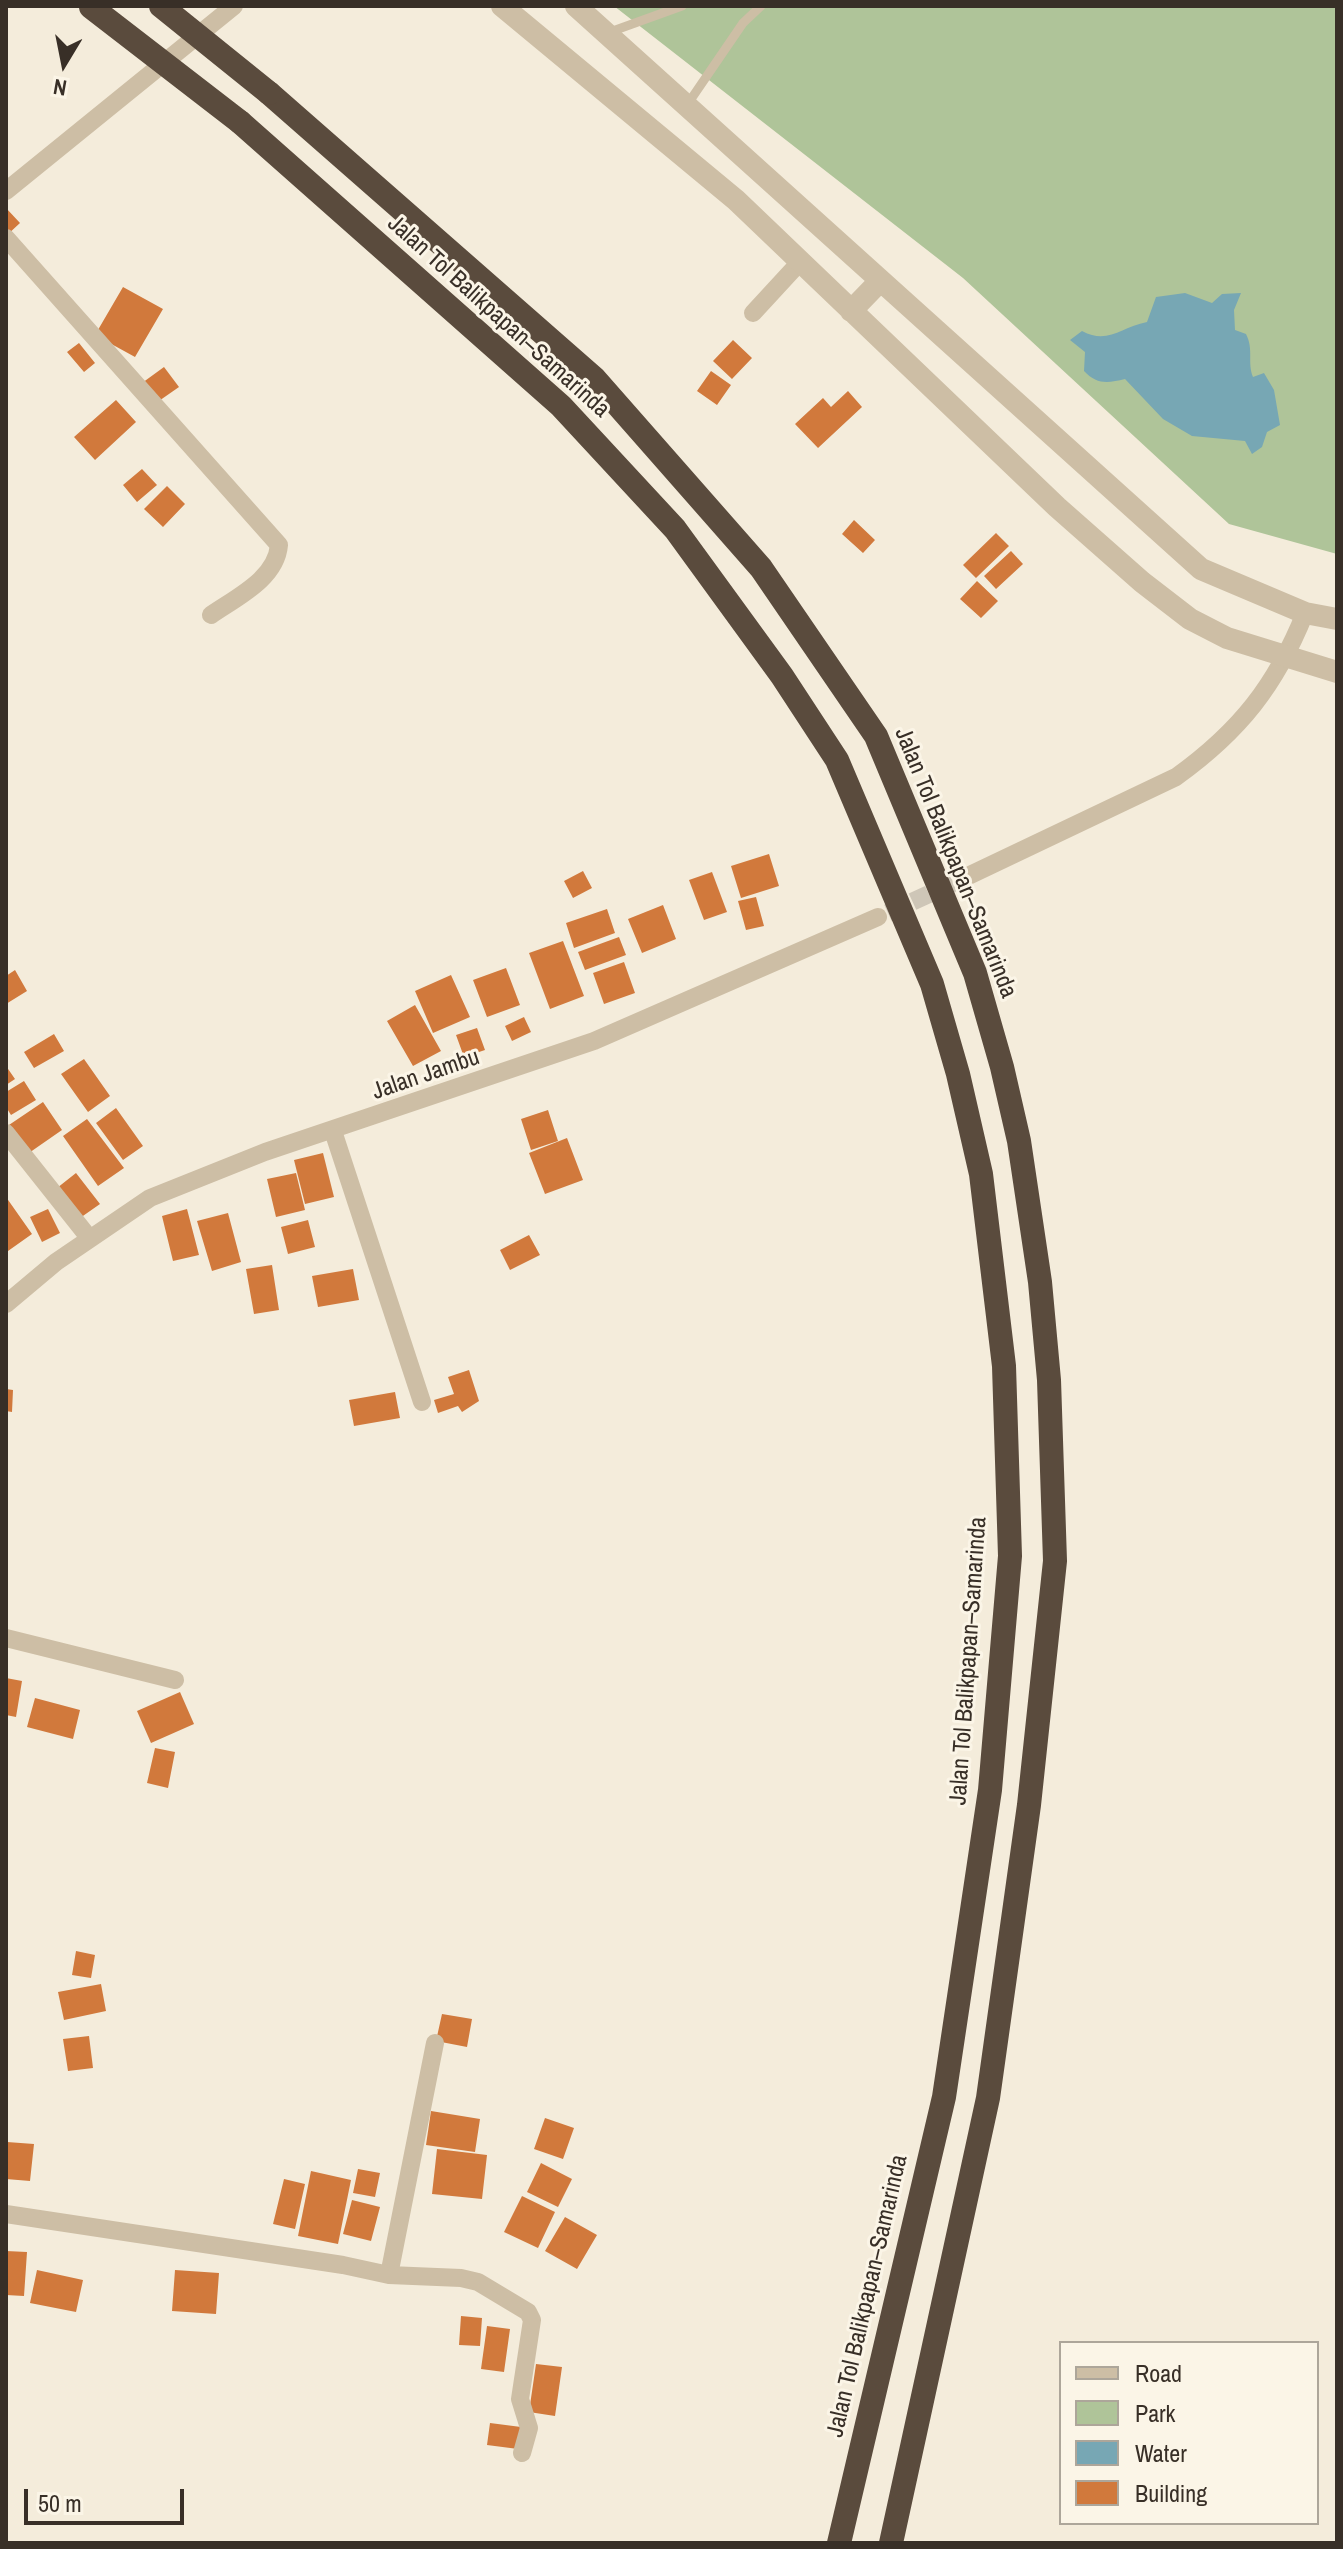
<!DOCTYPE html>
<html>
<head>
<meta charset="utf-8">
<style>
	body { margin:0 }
	#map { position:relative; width:1343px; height:2549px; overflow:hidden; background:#f4ecdb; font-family:"Archivo Narrow",sans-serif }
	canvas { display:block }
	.frame { position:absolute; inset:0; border:8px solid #382f27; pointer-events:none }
	.legend { position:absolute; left:1059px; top:2341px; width:260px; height:184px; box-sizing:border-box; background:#fbf5e7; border:2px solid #ada69a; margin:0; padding:10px 14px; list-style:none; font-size:24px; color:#382f27 }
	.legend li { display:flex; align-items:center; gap:16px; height:40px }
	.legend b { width:40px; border:2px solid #ada69a }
	.north { position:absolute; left:24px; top:24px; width:80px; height:80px; -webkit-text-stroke:6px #fbf5e7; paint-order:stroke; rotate:190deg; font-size:22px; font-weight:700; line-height:32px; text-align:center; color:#382f27 }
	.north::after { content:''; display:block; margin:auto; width:28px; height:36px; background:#382f27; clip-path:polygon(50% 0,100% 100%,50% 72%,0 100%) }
	.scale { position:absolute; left:24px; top:2489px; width:160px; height:36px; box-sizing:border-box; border:4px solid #382f27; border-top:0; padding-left:10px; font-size:24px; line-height:28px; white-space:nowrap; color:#382f27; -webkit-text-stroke:6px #fbf5e7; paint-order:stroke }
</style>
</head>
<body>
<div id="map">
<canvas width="1343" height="2549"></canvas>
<div class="frame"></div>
<ul class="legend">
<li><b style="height:10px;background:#cdbea5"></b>Road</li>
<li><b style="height:22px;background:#afc499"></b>Park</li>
<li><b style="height:22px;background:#77a7b4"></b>Water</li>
<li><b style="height:22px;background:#d1793c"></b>Building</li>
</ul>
<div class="north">N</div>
<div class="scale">50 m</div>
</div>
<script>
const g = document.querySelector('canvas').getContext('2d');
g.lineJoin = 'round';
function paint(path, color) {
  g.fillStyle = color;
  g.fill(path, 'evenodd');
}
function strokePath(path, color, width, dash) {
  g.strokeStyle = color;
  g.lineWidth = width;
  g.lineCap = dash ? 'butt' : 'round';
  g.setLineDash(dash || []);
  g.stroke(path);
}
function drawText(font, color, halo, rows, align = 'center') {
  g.font = font + ' "Archivo Narrow",sans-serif';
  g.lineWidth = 6;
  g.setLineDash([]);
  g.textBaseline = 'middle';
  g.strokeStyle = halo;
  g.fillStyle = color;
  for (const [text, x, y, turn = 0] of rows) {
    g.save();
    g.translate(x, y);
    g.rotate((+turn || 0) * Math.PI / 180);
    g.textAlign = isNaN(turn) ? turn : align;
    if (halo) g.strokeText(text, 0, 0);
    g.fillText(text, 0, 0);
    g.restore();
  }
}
paint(new Path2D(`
	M 614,6 L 1337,6 L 1337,554 L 1229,524 L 963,278 Z`), '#afc499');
paint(new Path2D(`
	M 1185,293 L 1212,303 L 1222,294 L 1241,293 L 1234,310 L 1235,330 L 1246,334 C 1254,350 1247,362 1253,377 L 1264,373 L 1274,390 L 1280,425 L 1267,432 L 1262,447 L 1252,454 L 1245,441 L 1192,436 L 1163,419 L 1125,379 C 1108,383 1097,385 1084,371 L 1085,352 L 1070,340 L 1082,331 C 1108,345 1121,327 1147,322 L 1156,297 Z`), '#77a7b4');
paint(new Path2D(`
	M 6,208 L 20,223 L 6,236 Z
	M 123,287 L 163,309 L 135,357 L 95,335 Z
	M 733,340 L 752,358 L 732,379 L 713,361 Z
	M 79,343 L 95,363 L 84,372 L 67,352 Z
	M 164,367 L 179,387 L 156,403 L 142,383 Z
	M 711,371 L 731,385 L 717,405 L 697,391 Z
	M 848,391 L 862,407 L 818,448 L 795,424 L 823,398 L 831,407 Z
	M 116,400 L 136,422 L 95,460 L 74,437 Z
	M 142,469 L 157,485 L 137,502 L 123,485 Z
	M 167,486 L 185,504 L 163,527 L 144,509 Z
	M 854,520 L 875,540 L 863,553 L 842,534 Z
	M 996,533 L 1009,546 L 976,578 L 963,565 Z
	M 1011,551 L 1023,564 L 996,589 L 984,576 Z
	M 977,581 L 998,601 L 981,618 L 960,599 Z
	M 769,854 L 779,886 L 741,898 L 731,866 Z
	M 583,871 L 592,888 L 573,898 L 564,881 Z
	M 712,872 L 727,912 L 704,920 L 689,880 Z
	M 756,897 L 764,926 L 746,930 L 738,901 Z
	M 663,905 L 676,939 L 642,953 L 628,919 Z
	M 607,909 L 615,933 L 574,948 L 566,923 Z
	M 619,937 L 626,955 L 585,970 L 578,952 Z
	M 563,941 L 584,996 L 550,1009 L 529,953 Z
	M 624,962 L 635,993 L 604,1004 L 593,973 Z
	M 506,968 L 520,1005 L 487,1017 L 473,980 Z
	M 15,970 L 27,991 L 6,1004 L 6,976 Z
	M 451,975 L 470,1017 L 433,1033 L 415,991 Z
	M 415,1005 L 441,1051 L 413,1066 L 387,1021 Z
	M 524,1017 L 531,1032 L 512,1041 L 505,1026 Z
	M 477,1028 L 485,1050 L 464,1057 L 456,1035 Z
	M 54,1034 L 64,1051 L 34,1068 L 24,1052 Z
	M 84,1059 L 110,1096 L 88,1112 L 61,1074 Z
	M 6,1066 L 15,1079 L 6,1085 Z
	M 24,1081 L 36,1100 L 11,1115 L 6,1107 L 6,1092 Z
	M 43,1102 L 62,1130 L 26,1155 L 6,1127 Z
	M 116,1108 L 143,1146 L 123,1160 L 96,1123 Z
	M 548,1110 L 558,1141 L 531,1150 L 521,1119 Z
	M 87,1119 L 124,1168 L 98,1186 L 63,1136 Z
	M 567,1138 L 583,1180 L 545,1194 L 529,1153 Z
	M 323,1153 L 334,1197 L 305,1204 L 294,1160 Z
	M 76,1173 L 100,1204 L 80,1218 L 57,1188 Z
	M 296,1173 L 305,1210 L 276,1217 L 267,1179 Z
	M 6,1197 L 32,1234 L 8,1251 L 6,1248 Z
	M 48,1209 L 60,1233 L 42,1242 L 30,1217 Z
	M 187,1209 L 199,1255 L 173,1261 L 162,1216 Z
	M 228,1213 L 241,1262 L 212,1271 L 197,1221 Z
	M 308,1220 L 315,1247 L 288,1254 L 281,1227 Z
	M 529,1235 L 540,1255 L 510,1270 L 500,1250 Z
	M 272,1265 L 279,1310 L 254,1314 L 246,1269 Z
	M 353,1269 L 359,1300 L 318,1307 L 312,1276 Z
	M 469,1370 L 479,1401 L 462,1412 L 458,1406 L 438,1413 L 434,1400 L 454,1394 L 448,1377 Z
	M 6,1389 L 13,1390 L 12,1412 L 6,1411 Z
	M 395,1392 L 400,1418 L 354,1426 L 349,1400 Z
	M 6,1678 L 22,1681 L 16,1717 L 6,1715 Z
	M 180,1692 L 194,1724 L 151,1743 L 137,1711 Z
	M 35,1698 L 80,1710 L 73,1739 L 27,1727 Z
	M 155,1748 L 175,1752 L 168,1788 L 147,1783 Z
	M 76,1951 L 95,1955 L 91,1978 L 72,1975 Z
	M 101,1984 L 106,2011 L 64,2020 L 58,1992 Z
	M 442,2014 L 472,2019 L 467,2047 L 436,2041 Z
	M 89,2036 L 93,2068 L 68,2071 L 63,2039 Z
	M 431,2111 L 480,2119 L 475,2152 L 426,2145 Z
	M 545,2118 L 574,2128 L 563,2159 L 534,2149 Z
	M 7,2142 L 34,2144 L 30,2181 L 6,2179 Z
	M 437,2149 L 487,2155 L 482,2199 L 432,2194 Z
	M 541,2163 L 572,2179 L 558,2207 L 527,2192 Z
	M 358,2169 L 380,2173 L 375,2197 L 353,2193 Z
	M 311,2171 L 351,2180 L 338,2244 L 298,2236 Z
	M 284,2179 L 305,2184 L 295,2229 L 273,2224 Z
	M 522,2196 L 555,2212 L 538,2248 L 504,2232 Z
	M 352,2200 L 380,2207 L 371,2241 L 343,2234 Z
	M 565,2217 L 597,2235 L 577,2269 L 545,2251 Z
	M 6,2251 L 27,2252 L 24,2296 L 6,2295 Z
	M 37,2270 L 83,2280 L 76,2312 L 30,2303 Z
	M 175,2270 L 219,2273 L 216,2314 L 172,2311 Z
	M 461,2316 L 482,2318 L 480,2346 L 459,2345 Z
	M 487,2326 L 510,2329 L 504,2372 L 481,2369 Z
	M 536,2364 L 562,2367 L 555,2416 L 529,2412 Z
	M 490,2423 L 521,2427 L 518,2449 L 487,2445 Z`), '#d1793c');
strokePath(new Path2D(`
	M 888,913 L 968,876`), '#cec6b7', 18, [18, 9]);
strokePath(new Path2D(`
	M 610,32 L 682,6
	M 687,105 L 743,23 L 761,6`), '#cdbea5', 9);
strokePath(new Path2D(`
	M 6,191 L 234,6
	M 6,238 L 279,545 C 276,579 237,597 211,615
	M 753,313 L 800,262
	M 968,876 L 1176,777 C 1240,731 1276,685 1305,613
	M 333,1131 L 422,1402
	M 6,1133 L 90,1239
	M 6,1304 L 56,1262 L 150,1198 L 265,1152 L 594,1041 L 878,917
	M 6,1638 L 175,1680
	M 6,2214 L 343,2265 L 389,2275 L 461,2278 L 478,2282 L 528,2312 L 532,2320 L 520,2399 L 529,2428 L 522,2453
	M 389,2275 L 435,2043`), '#cdbea5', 18);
strokePath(new Path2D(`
	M 502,6 L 736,200 L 1057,507 L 1142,582 L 1190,619 L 1227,638 L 1337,672
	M 576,6 L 1201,569 L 1305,613 L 1337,619
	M 851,311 L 880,281`), '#cdbea5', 22);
strokePath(new Path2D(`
	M 269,93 L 594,378 L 761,568 L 876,736 L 975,973 L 1002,1067 L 1019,1141 L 1040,1282 L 1049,1380 L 1055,1561 L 1029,1805 L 988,2098 L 891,2543
	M 240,122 L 561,406 L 675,529 L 782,676 L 837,760 L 932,984 L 958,1074 L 981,1174 L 1004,1366 L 1010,1556 L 990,1790 L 944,2097 L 839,2543`), '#5a4b3d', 24);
strokePath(new Path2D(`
	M 161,6 L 269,93
	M 91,7 L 240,122`), '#5a4b3d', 24);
drawText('24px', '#382f27', '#fbf5e7', [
	["Jalan Tol Balikpapan–Samarinda",498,317,42],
	["Jalan Tol Balikpapan–Samarinda",955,863,68],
	["Jalan Jambu",426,1075,-19],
	["Jalan Tol Balikpapan–Samarinda",969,1661,-86],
	["Jalan Tol Balikpapan–Samarinda",868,2296,-77]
]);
</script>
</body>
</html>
